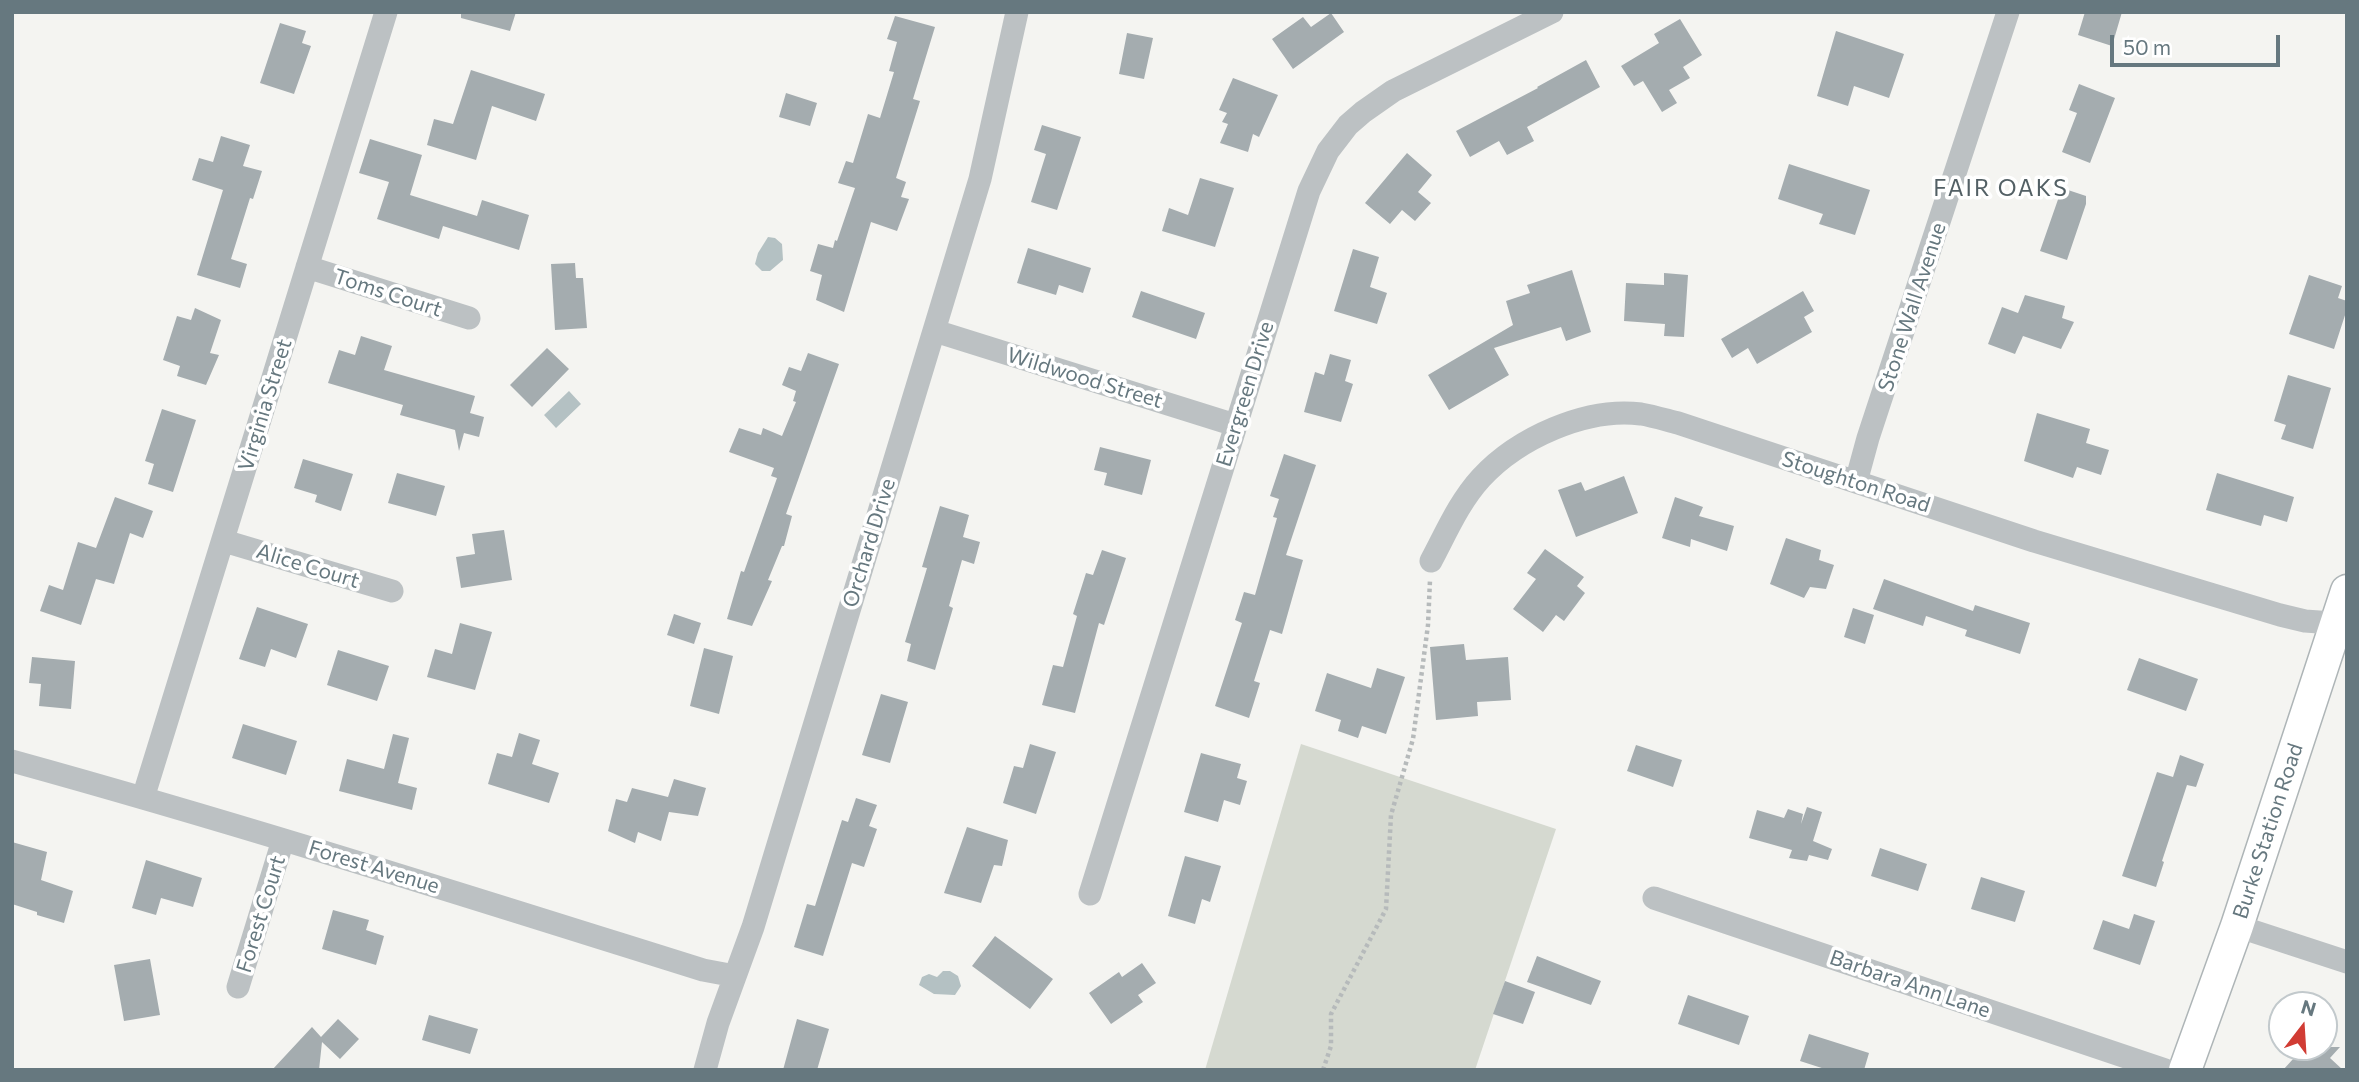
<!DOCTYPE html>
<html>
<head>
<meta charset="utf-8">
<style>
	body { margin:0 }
	#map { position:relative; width:2359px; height:1082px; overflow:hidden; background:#f4f4f1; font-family:Commissioner,sans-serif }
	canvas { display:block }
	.frame { position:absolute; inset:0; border:14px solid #66787f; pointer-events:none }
	.north { position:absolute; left:2268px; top:991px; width:70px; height:70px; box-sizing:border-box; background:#fff; border:2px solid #c2c9cc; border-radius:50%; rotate:17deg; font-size:19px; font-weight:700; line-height:28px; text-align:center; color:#66787f }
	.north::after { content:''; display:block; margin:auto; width:24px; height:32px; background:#d13c34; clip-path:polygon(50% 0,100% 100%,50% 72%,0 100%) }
	.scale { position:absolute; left:2110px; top:35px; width:170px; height:32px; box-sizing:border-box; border:4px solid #66787f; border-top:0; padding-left:9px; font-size:21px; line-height:24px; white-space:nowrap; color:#66787f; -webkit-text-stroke:5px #fff; paint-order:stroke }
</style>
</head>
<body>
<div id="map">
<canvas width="2359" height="1082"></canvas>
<div class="frame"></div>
<div class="north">N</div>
<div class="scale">50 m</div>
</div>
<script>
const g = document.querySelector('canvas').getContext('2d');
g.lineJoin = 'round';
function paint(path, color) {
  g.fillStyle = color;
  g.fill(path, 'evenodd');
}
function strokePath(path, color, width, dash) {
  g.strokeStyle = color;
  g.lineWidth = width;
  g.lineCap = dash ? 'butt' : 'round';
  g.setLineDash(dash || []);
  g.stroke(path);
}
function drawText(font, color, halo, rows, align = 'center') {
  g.font = font + ' Commissioner,sans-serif';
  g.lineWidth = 7;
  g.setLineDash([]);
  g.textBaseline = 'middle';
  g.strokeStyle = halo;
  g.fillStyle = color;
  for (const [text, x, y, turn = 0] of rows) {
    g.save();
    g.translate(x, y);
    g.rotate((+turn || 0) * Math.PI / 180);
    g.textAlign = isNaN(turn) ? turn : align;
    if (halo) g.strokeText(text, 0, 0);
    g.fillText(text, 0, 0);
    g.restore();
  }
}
paint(new Path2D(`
	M 1301,744 L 1556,829 L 1475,1070 L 1205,1070 Z`), '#d5d9d0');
paint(new Path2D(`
	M 768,237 L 775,238 L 782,244 L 783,260 L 770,271 L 762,271 L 755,264 L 758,253 Z
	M 569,391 L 581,404 L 556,428 L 544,415 Z
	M 943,971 L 950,971 L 958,976 L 961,986 L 955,995 L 934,994 L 919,985 L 922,977 L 929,974 L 937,977 Z`), '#b4c1c3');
paint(new Path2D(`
	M 461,12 L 516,12 L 510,31 L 461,18 Z
	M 2085,12 L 2122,12 L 2112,46 L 2078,35 Z
	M 1331,13 L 1344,32 L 1293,69 L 1272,39 L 1303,17 L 1311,27 Z
	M 895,16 L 935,27 L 913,99 L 920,101 L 896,178 L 906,182 L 901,197 L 909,199 L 897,231 L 871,222 L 844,312 L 816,300 L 822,275 L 810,271 L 818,244 L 833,248 L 835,240 L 837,241 L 855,188 L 838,183 L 846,161 L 853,163 L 868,114 L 880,118 L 894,72 L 889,71 L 897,42 L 887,39 Z
	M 1680,19 L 1702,55 L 1683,67 L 1690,78 L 1669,90 L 1677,103 L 1662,112 L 1643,81 L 1634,86 L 1621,66 L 1659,43 L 1654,34 Z
	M 280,23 L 306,31 L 302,43 L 311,46 L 294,94 L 260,83 Z
	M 1836,31 L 1904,54 L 1889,98 L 1854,86 L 1848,106 L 1817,96 Z
	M 1127,33 L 1153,38 L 1144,79 L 1119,74 Z
	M 1586,60 L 1600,87 L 1527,127 L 1534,141 L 1507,155 L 1499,141 L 1470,157 L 1456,131 L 1538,88 L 1537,87 Z
	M 471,70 L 545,94 L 536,121 L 492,106 L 476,160 L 427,145 L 434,119 L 453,124 Z
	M 1233,78 L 1278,95 L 1259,137 L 1253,134 L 1248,152 L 1220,143 L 1228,124 L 1222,122 L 1227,113 L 1219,110 Z
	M 2079,84 L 2115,98 L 2090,163 L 2062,152 L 2077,113 L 2069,110 Z
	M 786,93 L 817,103 L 810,126 L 779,117 Z
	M 1042,125 L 1081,137 L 1057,210 L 1031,202 L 1046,154 L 1034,150 Z
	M 221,136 L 250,145 L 243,166 L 262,171 L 253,199 L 250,198 L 231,259 L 247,264 L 240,288 L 197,275 L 223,190 L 192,180 L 199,158 L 213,162 Z
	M 370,139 L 422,155 L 410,195 L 477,216 L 482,200 L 529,215 L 519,250 L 443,226 L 439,239 L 377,219 L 389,182 L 359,173 Z
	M 1407,153 L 1432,175 L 1418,192 L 1431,203 L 1415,221 L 1402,210 L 1390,224 L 1365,203 Z
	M 1789,164 L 1870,190 L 1855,235 L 1819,224 L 1823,214 L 1778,199 Z
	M 1200,178 L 1234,188 L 1215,247 L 1162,231 L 1169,208 L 1188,215 Z
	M 2062,188 L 2086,196 L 2086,204 L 2067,260 L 2040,251 Z
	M 1028,248 L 1091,268 L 1083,293 L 1059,285 L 1056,295 L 1017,283 Z
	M 1353,249 L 1379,257 L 1370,287 L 1387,293 L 1377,324 L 1334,311 Z
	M 575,263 L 576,278 L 583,278 L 587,328 L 555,330 L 551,264 Z
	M 1572,270 L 1591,332 L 1566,341 L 1561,327 L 1494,348 L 1509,375 L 1449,410 L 1428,375 L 1513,325 L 1506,301 L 1530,293 L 1527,285 Z
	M 1664,273 L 1688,275 L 1684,337 L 1664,336 L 1665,324 L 1624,321 L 1626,283 L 1664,285 Z
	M 2309,275 L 2342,286 L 2338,298 L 2347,301 L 2347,309 L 2334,349 L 2289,334 Z
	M 1141,291 L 1205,313 L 1196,339 L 1132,317 Z
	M 1803,291 L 1814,311 L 1804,317 L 1812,332 L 1757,364 L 1748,348 L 1732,358 L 1721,339 Z
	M 2025,295 L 2065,306 L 2062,318 L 2074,322 L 2061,349 L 2023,336 L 2015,354 L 1988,344 L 2002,307 L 2018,313 Z
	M 195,308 L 221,320 L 210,353 L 219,355 L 206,385 L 177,376 L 180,366 L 163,360 L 177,316 L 191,320 Z
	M 361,336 L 392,346 L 384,370 L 475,396 L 470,413 L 484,417 L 479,437 L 464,433 L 459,451 L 455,430 L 400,415 L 403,405 L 328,383 L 339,350 L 355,355 Z
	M 547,348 L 569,369 L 532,407 L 510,385 Z
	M 808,353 L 839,364 L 786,514 L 792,516 L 784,546 L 782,546 L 768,580 L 772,581 L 752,626 L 727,619 L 741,571 L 744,572 L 777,478 L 771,476 L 774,468 L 729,452 L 739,428 L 761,435 L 763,428 L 782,436 L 796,402 L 793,401 L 796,391 L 782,385 L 789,367 L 801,371 Z
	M 1330,354 L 1351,360 L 1345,381 L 1353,384 L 1341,422 L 1304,412 L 1315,372 L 1324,375 Z
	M 2288,375 L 2331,388 L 2313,449 L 2281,439 L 2286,425 L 2274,421 Z
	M 162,409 L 196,420 L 173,492 L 148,484 L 154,464 L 145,461 Z
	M 2037,413 L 2090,429 L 2086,443 L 2109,450 L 2101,475 L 2077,467 L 2073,478 L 2024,461 Z
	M 1100,447 L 1151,460 L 1142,495 L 1104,485 L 1107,473 L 1094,470 Z
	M 1284,454 L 1316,465 L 1286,555 L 1303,560 L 1282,634 L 1270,630 L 1254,681 L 1260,683 L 1249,718 L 1215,706 L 1242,623 L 1235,620 L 1244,592 L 1255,595 L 1277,518 L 1273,517 L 1279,499 L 1270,496 Z
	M 303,459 L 353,474 L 341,511 L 315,502 L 317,495 L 294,488 Z
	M 397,473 L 445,486 L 436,516 L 388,503 Z
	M 2217,473 L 2294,497 L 2287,522 L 2264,515 L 2261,526 L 2206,510 Z
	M 1624,476 L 1638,513 L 1576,537 L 1558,490 L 1581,482 L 1585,491 Z
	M 115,497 L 153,511 L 143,538 L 130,533 L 114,584 L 96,579 L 81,625 L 40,611 L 49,585 L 63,590 L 78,542 L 96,548 Z
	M 1675,497 L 1703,507 L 1699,516 L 1734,526 L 1727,551 L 1691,539 L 1690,547 L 1662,538 Z
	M 940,506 L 969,515 L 963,537 L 980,542 L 974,564 L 962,560 L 949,606 L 953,608 L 935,670 L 907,661 L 911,644 L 905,642 L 927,568 L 922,567 Z
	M 504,530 L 512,580 L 461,588 L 456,557 L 475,554 L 472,534 Z
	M 1786,538 L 1821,550 L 1819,560 L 1834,565 L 1826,589 L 1810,587 L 1804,598 L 1770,584 Z
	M 1545,549 L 1584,577 L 1577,586 L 1585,593 L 1564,621 L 1556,615 L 1543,632 L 1513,609 L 1536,579 L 1527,573 Z
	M 1102,550 L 1126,558 L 1104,625 L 1099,623 L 1075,713 L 1042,705 L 1053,665 L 1063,667 L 1077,616 L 1073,614 L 1086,573 L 1093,575 Z
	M 1884,579 L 1973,611 L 1975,605 L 2030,623 L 2020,654 L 1965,636 L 1967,630 L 1926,616 L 1923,626 L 1873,609 Z
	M 257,607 L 308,624 L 296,658 L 271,649 L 265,667 L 239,659 Z
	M 1853,608 L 1874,615 L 1865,644 L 1844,637 Z
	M 674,614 L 701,623 L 694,644 L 667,635 Z
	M 460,623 L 492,632 L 475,690 L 427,677 L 435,649 L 452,654 Z
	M 1464,644 L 1466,660 L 1508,657 L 1511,700 L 1477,702 L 1478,716 L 1436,720 L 1430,647 Z
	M 704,648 L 733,656 L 719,714 L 690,706 Z
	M 338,650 L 389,666 L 377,701 L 327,685 Z
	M 32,657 L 75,661 L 71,709 L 39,706 L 41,684 L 29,683 Z
	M 2139,658 L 2198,679 L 2186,711 L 2127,690 Z
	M 1377,668 L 1405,677 L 1386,734 L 1362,726 L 1358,738 L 1338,731 L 1341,720 L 1315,711 L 1327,673 L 1371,688 Z
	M 881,694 L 908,702 L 890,763 L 862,755 Z
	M 243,724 L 297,741 L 286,775 L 232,758 Z
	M 519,733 L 540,740 L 532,764 L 559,773 L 549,803 L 488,784 L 497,753 L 512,757 Z
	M 393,734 L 409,738 L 398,783 L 417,788 L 412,810 L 339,791 L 347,759 L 384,769 Z
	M 1030,744 L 1056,752 L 1036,814 L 1003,803 L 1014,766 L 1023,768 Z
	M 1636,745 L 1682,760 L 1673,787 L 1627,771 Z
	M 1201,753 L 1241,764 L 1237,778 L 1247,781 L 1240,805 L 1224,800 L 1218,822 L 1184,812 Z
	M 2180,755 L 2204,764 L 2196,787 L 2187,785 L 2162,861 L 2164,862 L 2156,887 L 2122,876 L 2157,772 L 2173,777 Z
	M 674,779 L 706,788 L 698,816 L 669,812 L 661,841 L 638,832 L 635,843 L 608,831 L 616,799 L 627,802 L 632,788 L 668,797 Z
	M 856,798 L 877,805 L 869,826 L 877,829 L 864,867 L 852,863 L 823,956 L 794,947 L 807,904 L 815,906 L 842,820 L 848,822 Z
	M 1807,807 L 1822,812 L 1813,841 L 1832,849 L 1828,860 L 1809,855 L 1807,861 L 1789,858 L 1792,850 L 1749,838 L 1757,810 L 1784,818 L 1788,809 L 1803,814 L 1801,824 Z
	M 967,827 L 1008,840 L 1002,866 L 994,865 L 981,903 L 944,893 Z
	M 12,842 L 47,852 L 41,880 L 73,891 L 64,923 L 37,915 L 37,912 L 12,904 Z
	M 1880,848 L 1927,864 L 1918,891 L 1871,876 Z
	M 1185,856 L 1221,866 L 1210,902 L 1202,899 L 1195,924 L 1168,916 Z
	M 146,860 L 202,878 L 193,907 L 161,898 L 156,915 L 132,908 Z
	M 1981,877 L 2025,891 L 2015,922 L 1971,909 Z
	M 333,910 L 369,920 L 366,930 L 384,936 L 376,965 L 322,949 Z
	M 2134,914 L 2155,921 L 2140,965 L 2093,949 L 2103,920 L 2129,929 Z
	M 995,936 L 1053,979 L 1030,1009 L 972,966 Z
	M 1537,956 L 1601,981 L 1591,1005 L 1527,982 Z
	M 150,959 L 160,1015 L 124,1021 L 114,965 Z
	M 1142,963 L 1156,983 L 1138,995 L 1143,1002 L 1111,1024 L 1089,993 L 1119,972 L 1122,977 Z
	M 1505,981 L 1535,992 L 1523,1024 L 1493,1014 Z
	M 1688,995 L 1749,1016 L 1739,1045 L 1678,1024 Z
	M 429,1015 L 478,1029 L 470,1054 L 422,1040 Z
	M 338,1019 L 359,1039 L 340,1059 L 322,1042 L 319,1070 L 272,1070 L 312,1027 L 321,1037 Z
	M 797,1019 L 829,1029 L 817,1070 L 783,1070 Z
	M 1809,1034 L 1869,1053 L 1864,1070 L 1828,1070 L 1800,1061 Z
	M 2304,1047 L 2340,1047 L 2330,1058 L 2343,1070 L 2283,1070 Z`), '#a4acaf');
const secondary = new Path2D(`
	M 2185,1070 L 2237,926 L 2347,591`);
strokePath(secondary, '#aeb5b7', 35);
strokePath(new Path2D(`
	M 1323,1070 L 1331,1046 L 1331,1014 L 1386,909 L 1391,815 L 1413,739 L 1428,625 L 1430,580`), '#b6babb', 4.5, [3.5, 3.5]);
strokePath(new Path2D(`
	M 307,267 L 469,318
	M 935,331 L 1235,425
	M 1856,482 L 1868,438 L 2008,12
	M 224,541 L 392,591
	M 1431,561 C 1446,533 1459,502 1481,478 C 1518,438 1586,407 1641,414 C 1653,416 1666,420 1678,423 L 2034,541 L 2280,615 L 2305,621 L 2347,624
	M 12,761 C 244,825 473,898 703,970 L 735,976
	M 143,798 L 386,12
	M 1090,894 L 1309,191 L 1328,151 L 1348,125 L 1363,112 L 1393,91 L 1552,12
	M 1654,898 L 2165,1070
	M 2237,926 L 2347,962
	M 238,987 L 283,840
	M 705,1070 L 718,1023 L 753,927 L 980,179 L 1017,12`), '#bcc1c3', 23);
strokePath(secondary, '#fff', 32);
drawText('21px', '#66787f', '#fff', [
	["Toms Court",388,293,18],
	["Stone Wall Avenue",1912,307,-72],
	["Wildwood Street",1085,378,17],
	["Evergreen Drive",1245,394,-73],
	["Virginia Street",265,405,-73],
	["Stoughton Road",1856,482,18],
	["Orchard Drive",869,543,-73],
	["Alice Court",308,566,17],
	["Burke Station Road",2268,831,-72],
	["Forest Avenue",374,867,17],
	["Forest Court",261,914,-73],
	["Barbara Ann Lane",1910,984,19]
]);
g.letterSpacing = '2px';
drawText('23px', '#536065', '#fff', [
	["FAIR OAKS",2001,188]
]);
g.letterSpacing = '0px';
</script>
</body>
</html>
